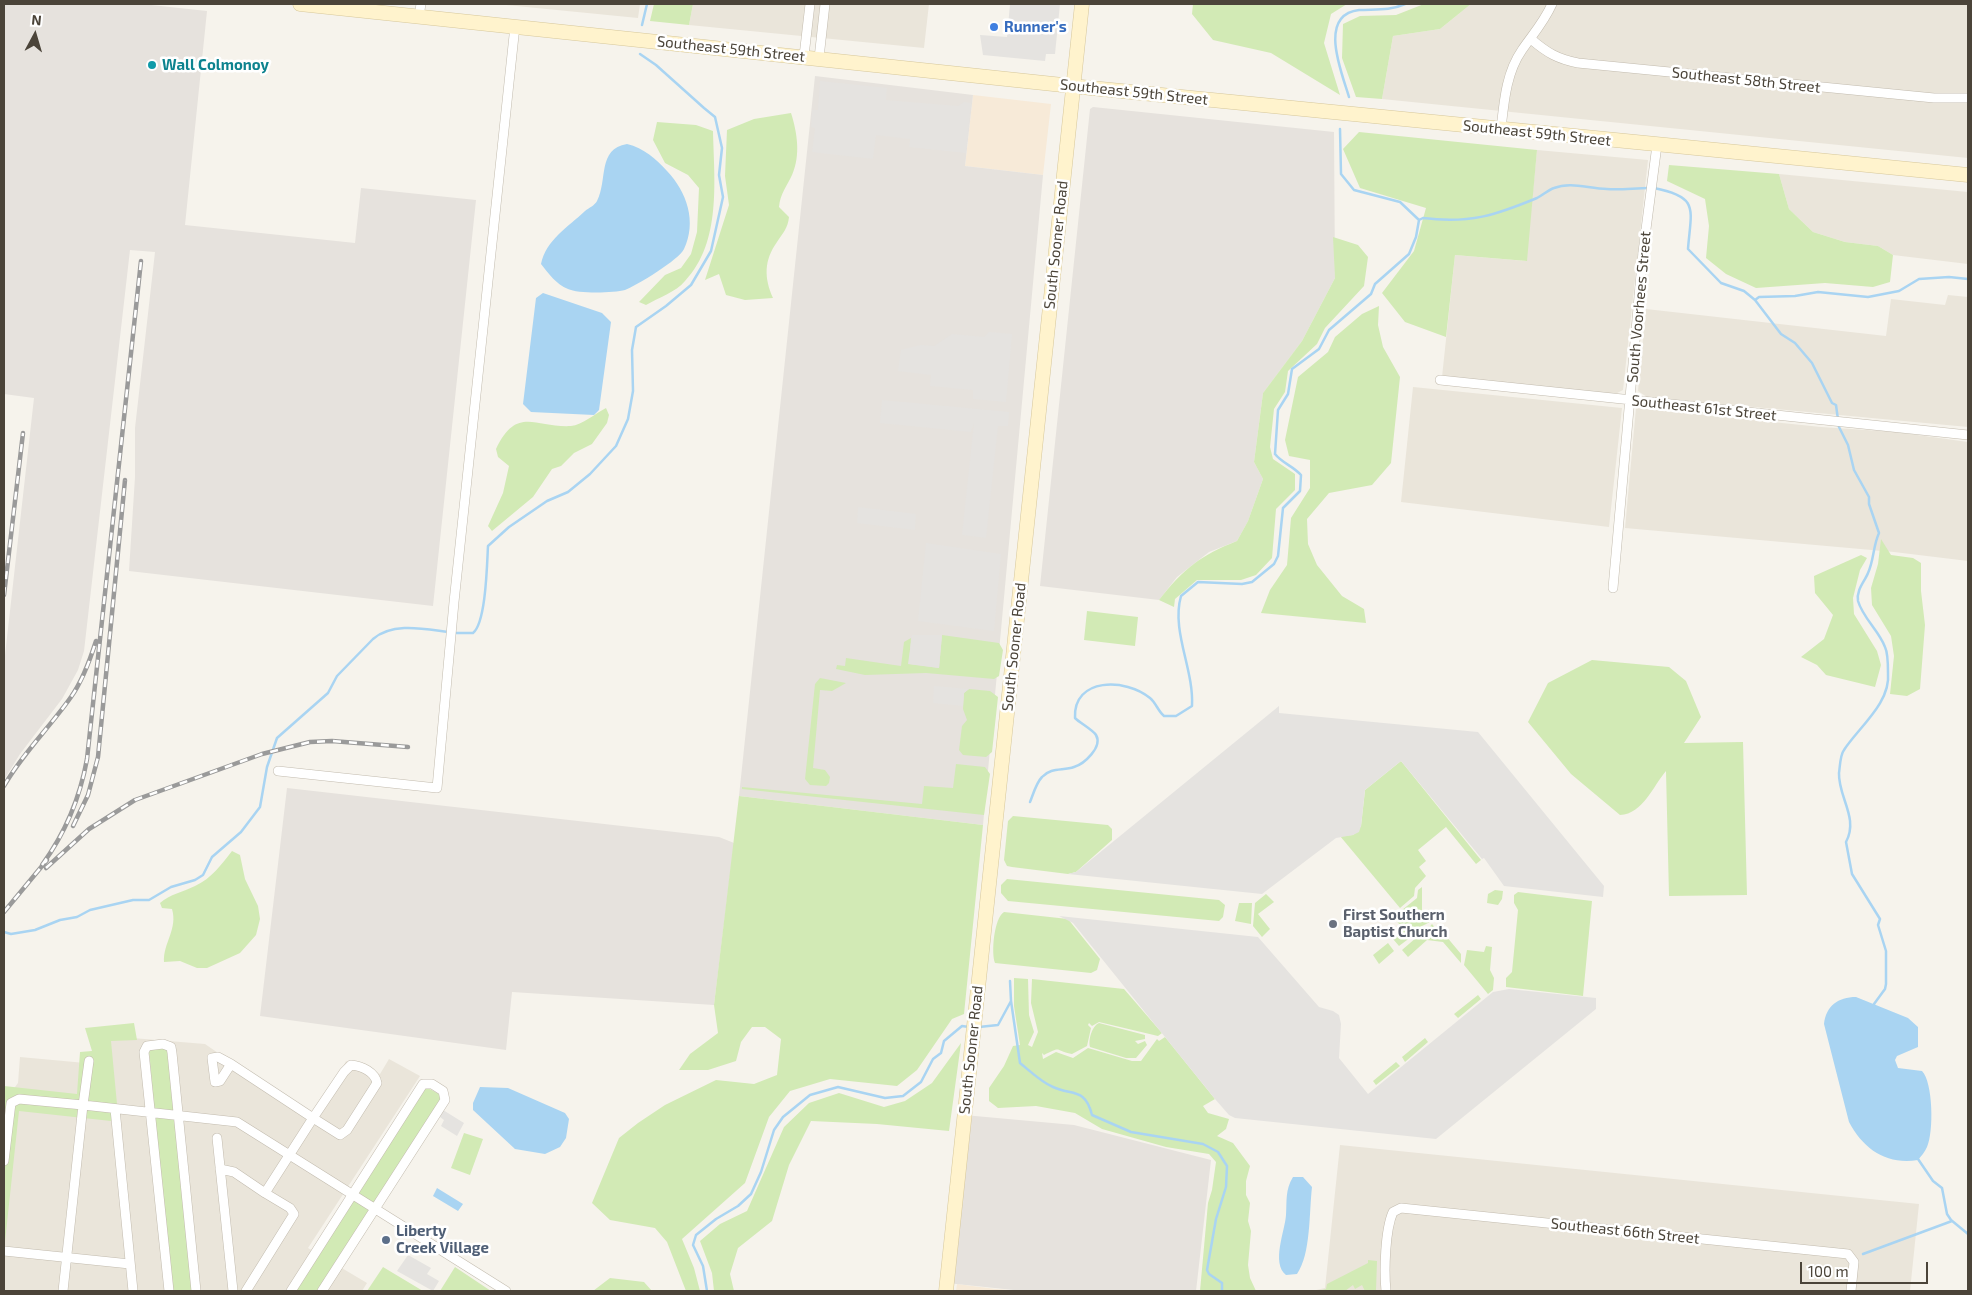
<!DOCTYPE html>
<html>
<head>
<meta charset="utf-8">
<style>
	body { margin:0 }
	#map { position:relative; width:1972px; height:1295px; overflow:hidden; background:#f6f3ec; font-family:"Exo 2",sans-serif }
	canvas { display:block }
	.frame { position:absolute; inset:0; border:5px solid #4b4439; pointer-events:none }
	.north { position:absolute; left:10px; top:10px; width:50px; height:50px; -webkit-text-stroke:4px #fff; paint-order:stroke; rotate:6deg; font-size:14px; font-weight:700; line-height:20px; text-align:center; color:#4b4439 }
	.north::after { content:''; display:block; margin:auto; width:18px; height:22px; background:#4b4439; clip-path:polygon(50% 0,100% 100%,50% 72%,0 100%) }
	.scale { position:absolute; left:1800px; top:1262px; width:128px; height:22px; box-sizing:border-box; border:2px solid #4b4439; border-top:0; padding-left:6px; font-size:15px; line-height:18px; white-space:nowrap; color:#4b4439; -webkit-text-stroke:4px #fff; paint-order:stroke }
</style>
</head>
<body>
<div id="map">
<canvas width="1972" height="1295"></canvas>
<div class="frame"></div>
<div class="north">N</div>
<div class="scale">100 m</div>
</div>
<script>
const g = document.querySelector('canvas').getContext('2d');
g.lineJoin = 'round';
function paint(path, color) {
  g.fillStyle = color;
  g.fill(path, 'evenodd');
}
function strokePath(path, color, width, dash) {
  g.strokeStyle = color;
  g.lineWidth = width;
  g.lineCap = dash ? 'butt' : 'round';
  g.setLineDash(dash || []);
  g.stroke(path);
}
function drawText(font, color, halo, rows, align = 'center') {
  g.font = font + ' "Exo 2",sans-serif';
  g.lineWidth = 5;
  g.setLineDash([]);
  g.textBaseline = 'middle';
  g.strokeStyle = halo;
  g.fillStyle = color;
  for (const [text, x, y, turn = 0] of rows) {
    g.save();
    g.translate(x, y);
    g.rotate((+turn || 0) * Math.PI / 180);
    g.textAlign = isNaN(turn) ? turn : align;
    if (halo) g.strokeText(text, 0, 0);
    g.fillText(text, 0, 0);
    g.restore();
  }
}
paint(new Path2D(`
	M 496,4 L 640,4 L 638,18 Z
	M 693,4 L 929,4 L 924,48 L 689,25 Z
	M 1471,4 L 1968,4 L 1968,158 L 1382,99 L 1393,36 L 1440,29 Z
	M 1537,150 L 1648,160 L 1623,390 L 1615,394 L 1442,377 L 1455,255 L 1526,261 Z
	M 1779,174 L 1968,192 L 1968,264 L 1893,255 L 1878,246 L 1845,242 L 1813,232 L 1789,209 Z
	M 1948,295 L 1968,297 L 1968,427 L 1647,397 L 1638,391 L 1646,309 L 1886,336 L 1891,299 L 1945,305 Z
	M 1413,387 L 1622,408 L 1609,527 L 1401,502 Z
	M 1636,408 L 1821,427 L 1896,432 L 1968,442 L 1968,561 L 1894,552 L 1625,528 Z
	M 108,1036 L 205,1044 L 316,1120 L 346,1061 L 380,1074 L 389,1059 L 420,1076 L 308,1248 L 367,1283 L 362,1291 L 4,1291 L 4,1102 L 18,1083 L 20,1057 L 107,1065 Z
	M 1340,1145 L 1919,1204 L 1910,1291 L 1312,1291 L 1325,1288 Z`), '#eae5da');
paint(new Path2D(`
	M 973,95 L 1051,104 L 1043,175 L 965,166 Z
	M 957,1284 L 996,1289 L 1023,1291 L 956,1291 Z`), '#f7ead8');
paint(new Path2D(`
	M 4,4 L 142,4 L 207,11 L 185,225 L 355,243 L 361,188 L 476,200 L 433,606 L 129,571 L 135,477 L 135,428 L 155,252 L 130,250 L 84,651 L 78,670 L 62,699 L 20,754 L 4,780 L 4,664 L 34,398 L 4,394 Z
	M 815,76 L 973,95 L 965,166 L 1043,175 L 983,825 L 739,796 Z
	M 1093,107 L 1334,132 L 1335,278 L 1302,341 L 1263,393 L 1254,462 L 1263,479 L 1248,521 L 1237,541 L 1209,552 L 1177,577 L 1159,600 L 1040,586 L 1090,109 Z
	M 287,788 L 719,837 L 734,843 L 714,1005 L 512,992 L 506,1050 L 260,1016 Z
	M 964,1115 L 1074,1125 L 1211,1160 L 1196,1291 L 1023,1291 L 947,1283 Z`), '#e6e2dd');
paint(new Path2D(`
	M 654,4 L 693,4 L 689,25 L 650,21 Z
	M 1193,4 L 1347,4 L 1331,14 L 1324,43 L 1340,95 L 1271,53 L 1213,40 L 1192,14 Z
	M 1424,4 L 1471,4 L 1440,29 L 1393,36 L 1382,99 L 1356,97 L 1342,58 L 1343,24 L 1360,16 L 1396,15 Z
	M 791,113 C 797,132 801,155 792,175 C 787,186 780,194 779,207 L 789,217 C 788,228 783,233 777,242 C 764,260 764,278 773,298 L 745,300 L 726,295 L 719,274 L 705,280 L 729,205 L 725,176 L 727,130 L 754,119 Z
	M 657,122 L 696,125 L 713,131 C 714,180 722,242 685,281 C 676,292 658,298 646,305 L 639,302 L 665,275 L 681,268 L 691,254 L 697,232 L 699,188 L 688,175 L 665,163 L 653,140 Z
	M 1359,132 L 1537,150 L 1527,261 L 1455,255 L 1446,337 L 1405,322 L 1382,293 L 1414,251 L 1426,208 L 1360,188 L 1343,149 Z
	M 1669,165 L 1779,174 L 1789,209 L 1813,232 L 1845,242 L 1878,246 L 1893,255 L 1890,282 L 1873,287 L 1825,283 L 1756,288 L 1726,274 L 1706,258 L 1709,226 L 1705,199 L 1667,181 Z
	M 1333,237 L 1358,245 L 1368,257 L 1364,286 L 1325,328 L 1317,344 L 1288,371 L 1285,392 L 1274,409 L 1270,447 L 1273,459 L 1295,474 L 1295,490 L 1276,509 L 1272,558 L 1256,575 L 1241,580 L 1197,580 L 1175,599 L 1174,607 L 1159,600 C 1183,569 1201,555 1237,541 L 1248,521 L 1263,479 L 1254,462 L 1263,393 L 1302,341 L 1335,278 Z
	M 1379,306 L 1378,325 L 1383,347 L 1400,377 L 1391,463 L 1372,485 L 1329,493 L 1307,519 L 1308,544 L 1317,565 L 1342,596 L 1364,609 L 1366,623 L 1261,613 L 1270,590 L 1287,565 L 1291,518 L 1310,488 L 1310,460 L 1289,456 L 1285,440 L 1298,377 L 1328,352 L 1335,337 L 1362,314 Z
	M 606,408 L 609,415 L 607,423 L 592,444 L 574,453 L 561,466 L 552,469 L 533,497 L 492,531 L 488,526 L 503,493 L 509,466 L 498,457 L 496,449 C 517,405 535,428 571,426 C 582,425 596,413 606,408 Z
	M 1881,539 L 1891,555 L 1913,558 L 1921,563 L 1921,591 L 1925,625 L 1920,689 L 1907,696 L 1890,694 L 1894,656 L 1891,636 L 1872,605 L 1871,588 L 1878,564 Z
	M 1861,555 L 1867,558 L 1860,570 L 1853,598 L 1854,614 L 1877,651 L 1881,665 L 1875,687 L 1826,675 L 1817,665 L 1801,657 L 1824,639 L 1833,615 L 1815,593 L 1814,576 Z
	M 1087,611 L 1138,617 L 1135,646 L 1084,640 Z
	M 942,635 L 999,643 L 1003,650 L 999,676 L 994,679 L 926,673 L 865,675 L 836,669 L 837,665 L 845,666 L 846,658 L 901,666 L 904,642 L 911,638 L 909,664 L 939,668 Z
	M 1592,660 L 1669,667 L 1686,681 L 1701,717 L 1684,743 L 1743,742 L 1747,895 L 1669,896 L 1666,771 C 1653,786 1643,814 1620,815 L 1571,774 L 1528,722 L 1548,683 Z
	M 820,678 L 846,683 L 832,691 L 820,690 L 813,768 L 825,770 L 830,777 L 829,783 L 826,786 L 810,785 L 805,779 L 815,684 Z
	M 969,689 L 990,691 L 998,697 L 992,752 L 986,757 L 963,755 L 959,750 L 962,726 L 967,720 L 963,709 L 964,693 Z
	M 1401,761 L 1481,860 L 1476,864 L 1446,827 L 1418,850 L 1426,861 L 1419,867 L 1426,876 L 1415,888 L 1414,896 L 1400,908 L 1340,836 L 1353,835 L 1361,826 L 1365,790 Z
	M 956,764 L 985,767 L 990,774 L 984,815 L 742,789 L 742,787 L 922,804 L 924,786 L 953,788 Z
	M 739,796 L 983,825 L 964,1014 L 952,1019 L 917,1070 L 897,1086 L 830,1079 L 790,1091 L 769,1117 L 745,1183 L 682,1239 L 694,1268 L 700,1291 L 686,1291 L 667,1242 L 655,1228 L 610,1220 L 592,1203 L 619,1138 L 638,1123 L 665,1105 L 716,1080 L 754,1084 L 777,1075 L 781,1039 L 765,1027 L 752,1027 L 741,1042 L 736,1061 L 708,1070 L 679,1070 L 690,1054 L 718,1033 L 714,1005 Z
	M 1013,816 L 1108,825 L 1112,829 L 1112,840 L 1076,872 L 1068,874 L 1012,867 L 1007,866 L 1004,860 L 1008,821 Z
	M 232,851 L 240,855 L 245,879 L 258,906 L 260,919 L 256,935 L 240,953 L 207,968 L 197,968 L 180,961 L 164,962 C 163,943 178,929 172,909 L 162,908 L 160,903 C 170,894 183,892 195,886 C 212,878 221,865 232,851 Z
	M 1007,879 L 1219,900 L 1225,905 L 1223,917 L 1219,921 L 1008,901 L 1001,893 L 1001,885 Z
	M 1422,887 L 1422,912 L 1405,914 L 1402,910 L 1417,898 L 1418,890 Z
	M 1495,890 L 1503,891 L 1502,899 L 1498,905 L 1487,903 L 1488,894 Z
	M 1518,892 L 1592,901 L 1583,996 L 1506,987 L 1506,978 L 1512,972 L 1518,910 L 1514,903 L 1514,895 Z
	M 1266,894 L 1274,902 L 1258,914 L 1270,929 L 1262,937 L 1253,926 L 1255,903 Z
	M 1239,903 L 1252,903 L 1251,924 L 1235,921 Z
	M 1004,912 L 1068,919 L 1100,959 L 1097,970 L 1091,973 L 995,963 C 991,953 994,918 1004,912 Z
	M 1425,916 L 1430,922 L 1416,929 L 1415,934 L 1399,946 L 1393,939 L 1404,930 L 1395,919 Z
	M 1432,924 L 1441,935 L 1446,936 L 1461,954 L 1461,963 L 1443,942 L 1427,940 L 1408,957 L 1402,950 L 1417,937 L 1422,936 Z
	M 1388,943 L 1394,951 L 1379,964 L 1373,955 Z
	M 1486,946 L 1492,947 L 1490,970 L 1494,978 L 1493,990 L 1488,994 L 1464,965 L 1467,950 L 1484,952 Z
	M 1014,978 L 1028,979 L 1029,1015 L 1034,1032 L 1028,1045 L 1032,1047 L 1038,1032 L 1031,1003 L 1032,979 L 1124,989 L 1162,1033 L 1158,1036 L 1099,1022 L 1092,1026 L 1089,1023 L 1088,1025 L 1091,1028 L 1087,1046 L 1072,1054 C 1054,1051 1063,1045 1044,1055 L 1042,1053 L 1043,1059 L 1056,1052 L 1073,1058 L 1088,1048 L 1132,1061 L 1141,1061 L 1157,1039 L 1159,1041 L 1165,1037 L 1215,1099 L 1203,1106 L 1208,1113 L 1229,1119 L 1226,1129 L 1217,1136 L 1233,1143 L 1250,1166 L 1246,1181 L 1246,1195 L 1250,1203 L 1248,1221 L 1251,1231 L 1248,1265 L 1250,1278 L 1256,1291 L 1200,1291 L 1208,1203 L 1212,1190 L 1216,1162 L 1209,1154 L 1166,1147 L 1102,1129 L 1075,1113 L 1036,1106 L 998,1108 L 989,1101 L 989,1088 L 1004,1066 L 1013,1046 L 1020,1045 L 1014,1006 Z
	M 1478,995 L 1481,999 L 1458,1018 L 1454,1014 Z
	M 134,1023 L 137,1040 L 111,1041 L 119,1125 L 111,1121 L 19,1111 L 4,1251 L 4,1086 L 77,1094 L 80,1052 L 92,1051 L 85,1028 Z
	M 1099,1023 L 1145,1035 L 1145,1039 L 1135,1041 L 1138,1044 L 1145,1041 L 1147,1045 L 1136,1058 L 1126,1058 L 1090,1047 C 1088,1040 1092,1026 1099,1023 Z
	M 1425,1038 L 1428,1042 L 1405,1062 L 1402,1057 Z
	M 961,1043 L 949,1131 L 877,1124 L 811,1121 L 789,1165 L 772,1221 L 738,1248 L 730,1274 L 734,1291 L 714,1291 L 712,1273 L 700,1241 L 720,1224 L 747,1211 L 784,1127 L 809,1103 L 839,1093 L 884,1107 L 905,1101 L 932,1083 Z
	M 168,1048 L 194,1291 L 171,1291 L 149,1050 Z
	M 1396,1062 L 1400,1066 L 1376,1085 L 1373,1081 Z
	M 424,1086 L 443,1096 L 327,1291 L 294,1291 Z
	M 464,1133 L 483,1139 L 470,1175 L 451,1168 Z
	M 1368,1260 L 1377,1261 L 1376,1291 L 1365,1291 L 1362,1285 L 1355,1289 L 1353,1285 L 1345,1291 L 1318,1291 L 1326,1289 L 1327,1284 L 1368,1263 Z
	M 383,1267 L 423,1291 L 367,1291 Z
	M 455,1267 L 491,1291 L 440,1291 Z
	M 610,1278 L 644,1282 L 652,1291 L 593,1291 Z`), '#d2eab5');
paint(new Path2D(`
	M 1010,4 L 1060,4 L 1055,54 L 1046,54 L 1045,61 L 983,55 L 980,35 L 1007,37 Z
	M 820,81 L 887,88 L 886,100 L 958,106 L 964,102 L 971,103 L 966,153 L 909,147 L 910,139 L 876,135 L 873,159 L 812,152 L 815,128 L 811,127 L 812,110 L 818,110 Z
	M 989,332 L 1012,334 L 1006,402 L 973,399 L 973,390 L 930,386 L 931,375 L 898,371 L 901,350 L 921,345 L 934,346 L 952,334 L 984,337 Z
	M 882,400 L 1009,412 L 1008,426 L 998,426 L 986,538 L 962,535 L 974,423 L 971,432 L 880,423 Z
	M 858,507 L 916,514 L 915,530 L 857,523 Z
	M 926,543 L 1001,554 L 994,631 L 918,621 Z
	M 912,635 L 942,635 L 939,668 L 908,664 Z
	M 934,686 L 969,689 L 964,693 L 963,706 L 933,703 Z
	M 1279,706 L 1279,713 L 1478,732 L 1604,886 L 1603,897 L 1504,886 L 1484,858 L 1482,859 L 1401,761 L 1365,790 L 1361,826 L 1359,832 L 1353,835 L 1336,838 L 1262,894 L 1068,874 L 1076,872 Z
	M 1059,916 L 1258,937 L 1319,1007 L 1333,1011 L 1339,1015 L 1341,1024 L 1339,1058 L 1368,1094 L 1493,992 L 1509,989 L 1596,998 L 1596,1009 L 1436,1139 L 1235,1118 L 1229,1115 L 1215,1099 L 1073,923 Z
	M 443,1110 L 464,1123 L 457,1136 L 441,1126 L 444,1120 L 440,1117 Z
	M 408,1255 L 431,1268 L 427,1274 L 439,1281 L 433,1291 L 397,1271 Z`), '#e5e3e0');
paint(new Path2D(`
	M 627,144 C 644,148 656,159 667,171 C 687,192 697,222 684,249 C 680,259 636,286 625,290 C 614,293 578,294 568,289 C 556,284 549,274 541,264 C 546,240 568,227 585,211 C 589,208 595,205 597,201 C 608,180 597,149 627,144 Z
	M 543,293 L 602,313 L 611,322 L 599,410 L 594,415 L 531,412 L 523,404 L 536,298 Z
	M 1856,997 L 1908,1018 L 1918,1027 L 1918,1047 L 1897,1056 L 1895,1060 L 1898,1068 L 1922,1071 C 1933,1082 1934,1132 1927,1147 C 1925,1152 1921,1156 1918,1160 C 1887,1165 1864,1150 1849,1122 L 1824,1024 C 1826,1006 1838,997 1856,997 Z
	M 480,1087 L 508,1088 L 565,1113 L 569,1119 L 566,1138 L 560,1147 L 545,1154 L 515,1149 L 473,1110 L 473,1103 Z
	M 1293,1177 L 1303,1177 L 1312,1187 C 1309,1213 1311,1254 1297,1274 L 1286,1275 C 1271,1263 1285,1231 1286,1215 C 1287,1201 1285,1190 1293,1177 Z
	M 437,1188 L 463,1204 L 458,1211 L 433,1196 Z`), '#a9d4f2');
strokePath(new Path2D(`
	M 642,25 L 647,4
	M 1349,97 C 1342,73 1317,15 1359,10 C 1375,9 1390,11 1405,4
	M 1654,188 C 1700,197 1691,209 1688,249 L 1721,283 L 1744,291 L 1755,300 L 1781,334 L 1795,343 L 1812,363 L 1832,403 L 1836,405 L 1839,427 L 1848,445 L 1854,470 L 1869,497 L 1869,504 L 1879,533 C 1873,546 1874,560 1868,573 C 1865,581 1856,590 1858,601 C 1863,618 1879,631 1885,647 C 1888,653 1888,667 1888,673 C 1891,703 1858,728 1844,750 C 1840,755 1840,767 1839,773 C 1838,797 1859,818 1846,842 L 1852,874 L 1880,919 L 1878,925 L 1886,951 L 1886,984 L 1885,989 L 1874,1004 L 1874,1007
	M 1419,220 L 1423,218 C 1470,224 1496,215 1537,198 C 1543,195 1548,190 1554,188 C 1571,181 1589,189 1607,189 C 1621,190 1635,188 1649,188
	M 1755,300 L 1759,297 L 1795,296 L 1818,292 L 1868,297 L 1899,291 L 1919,279 L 1949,277 L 1968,279
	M 454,633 L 473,633 C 486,623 487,564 488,546 L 509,527 L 547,501 L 568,492 L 590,474 L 616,446 L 628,419 L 633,391 L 632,350 L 636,327 L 666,306 L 691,285 L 711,251 L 723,197 L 719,175 L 722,148 L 715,117 L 704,108 L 656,65 L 640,54
	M 1030,802 C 1033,795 1036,783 1042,777 C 1051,767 1063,771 1074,767 C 1084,764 1103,747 1096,735 C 1093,730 1080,723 1075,718 C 1073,677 1126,678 1150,698 C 1156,703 1158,711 1164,716 L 1176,716 L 1192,706 C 1194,669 1171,631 1181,596 L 1198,582 L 1242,584 L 1252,582 L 1274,564 L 1278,556 L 1283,508 L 1300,491 L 1301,475 C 1293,466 1282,463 1275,454 L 1278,410 L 1288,394 L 1292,369 L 1319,349 L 1329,330 L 1371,294 L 1375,284 L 1409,254 L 1416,237 L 1419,220 L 1400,202 L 1354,190 L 1341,174 L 1340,129
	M 4,932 L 11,934 L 35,930 L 60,920 L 77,917 L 90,910 L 133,900 L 149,900 L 171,887 L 195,880 L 203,875 L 212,857 L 241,832 L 260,807 L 267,767 L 277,738 L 328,693 L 337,676 L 373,639 C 393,622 424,629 448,632
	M 1010,981 L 1011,1001 L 1020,1063 C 1030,1071 1041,1082 1053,1087 C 1072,1096 1085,1087 1092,1115 L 1131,1132 L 1203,1144 L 1218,1152 L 1227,1166 L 1226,1187 L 1216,1219 L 1207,1270 L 1209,1274 L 1222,1283 L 1222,1291
	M 979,1027 L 998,1025 L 1011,1001
	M 1918,1159 L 1933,1181 L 1942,1188 L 1947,1214 L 1951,1220 L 1968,1234
	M 1863,1254 L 1952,1221
	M 707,1291 L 703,1266 L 693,1245 L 696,1235 L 716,1219 L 738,1206 L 751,1194 L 761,1172 L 774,1130 L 783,1117 L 810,1095 L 838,1087 L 885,1098 L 903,1096 L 921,1082 L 933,1059 L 941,1053 L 944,1041 L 962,1026 L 969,1027`), '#a9d4f2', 2.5);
const street = new Path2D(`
	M 419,16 L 421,4
	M 1531,39 C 1547,53 1558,59 1578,63 L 1934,98 L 1968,98
	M 804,56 L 810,4
	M 819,58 L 825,4
	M 1501,129 C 1504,102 1506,73 1522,50 C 1533,34 1544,22 1552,4
	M 1440,380 L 1968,435
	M 1613,588 L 1643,252 L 1657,145
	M 278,771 L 437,788 L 454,602 L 515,26
	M 231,1064 L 220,1081 L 215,1082 L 212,1058 L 218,1057 L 231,1064 L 313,1118 L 265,1193 L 290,1208 L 294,1214 L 246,1291
	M 351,1065 C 362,1066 375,1072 377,1083 L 347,1130 L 340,1135 L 313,1118 L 344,1072 Z
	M 115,1109 L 133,1291
	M 217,1138 L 233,1291
	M 4,1161 L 11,1103 L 19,1099 L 83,1105 L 89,1061
	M 220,1169 L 234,1172 L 265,1193
	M 4,1251 L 130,1264
	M 63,1291 L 83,1105 L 237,1122 L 506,1291
	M 169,1291 L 144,1052 L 147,1046 L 163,1044 L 171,1047 L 172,1053 L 196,1291
	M 291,1291 L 423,1084 L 432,1084 L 443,1091 L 445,1100 L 322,1291
	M 1386,1291 C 1384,1271 1385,1230 1393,1212 L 1401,1208 L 1848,1254 L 1854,1262 L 1851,1291`);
const secondary = new Path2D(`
	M 300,4 L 1091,88 L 1968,175
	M 946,1291 L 1082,4`);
strokePath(street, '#c2bbae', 10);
strokePath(secondary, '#d6c79b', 15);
strokePath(street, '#fff', 9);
strokePath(secondary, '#fff3cd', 14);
const rail = new Path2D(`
	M 4,595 L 23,433
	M 4,786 C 22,754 50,727 71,697 C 83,680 90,660 96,641
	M 73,826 L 88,795 L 98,757 L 125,480
	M 42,865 C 66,832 80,798 87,759 L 141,261
	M 46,868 L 89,829 L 135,800 L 262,754 L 310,742 L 332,741 L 408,747
	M 4,912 L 47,860`);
strokePath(rail, '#9a9a9a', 4.5);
strokePath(rail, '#fff', 2.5, [8]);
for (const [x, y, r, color] of [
	[994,27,5,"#3f7fe0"],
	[152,65,5,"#0f9aa8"],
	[1333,924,5,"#6b7280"],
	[386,1240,5,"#5c6f8a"]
]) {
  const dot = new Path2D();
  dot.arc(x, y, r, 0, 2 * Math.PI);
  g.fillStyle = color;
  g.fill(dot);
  strokePath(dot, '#fff', 2);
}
drawText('bold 15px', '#366cbe', '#fff', [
	["Runner's",1004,27]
], 'left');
drawText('15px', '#4b4439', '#fff', [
	["Southeast 59th Street",731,49,6],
	["Southeast 58th Street",1746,80,6],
	["Southeast 59th Street",1134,92,6],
	["Southeast 59th Street",1537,133,6],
	["South Sooner Road",1056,245,-84],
	["South Voorhees Street",1639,307,-85],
	["Southeast 61st Street",1704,408,6],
	["South Sooner Road",1014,647,-84],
	["South Sooner Road",971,1050,-84],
	["Southeast 66th Street",1625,1231,6]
]);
drawText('bold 15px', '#0d838f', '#fff', [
	["Wall Colmonoy",162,65]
], 'left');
drawText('bold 15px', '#5b616d', '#fff', [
	["First Southern",1343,915],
	["Baptist Church",1343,932]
], 'left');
drawText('bold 15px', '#4e5e75', '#fff', [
	["Liberty",396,1231],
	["Creek Village",396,1248]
], 'left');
</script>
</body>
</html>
